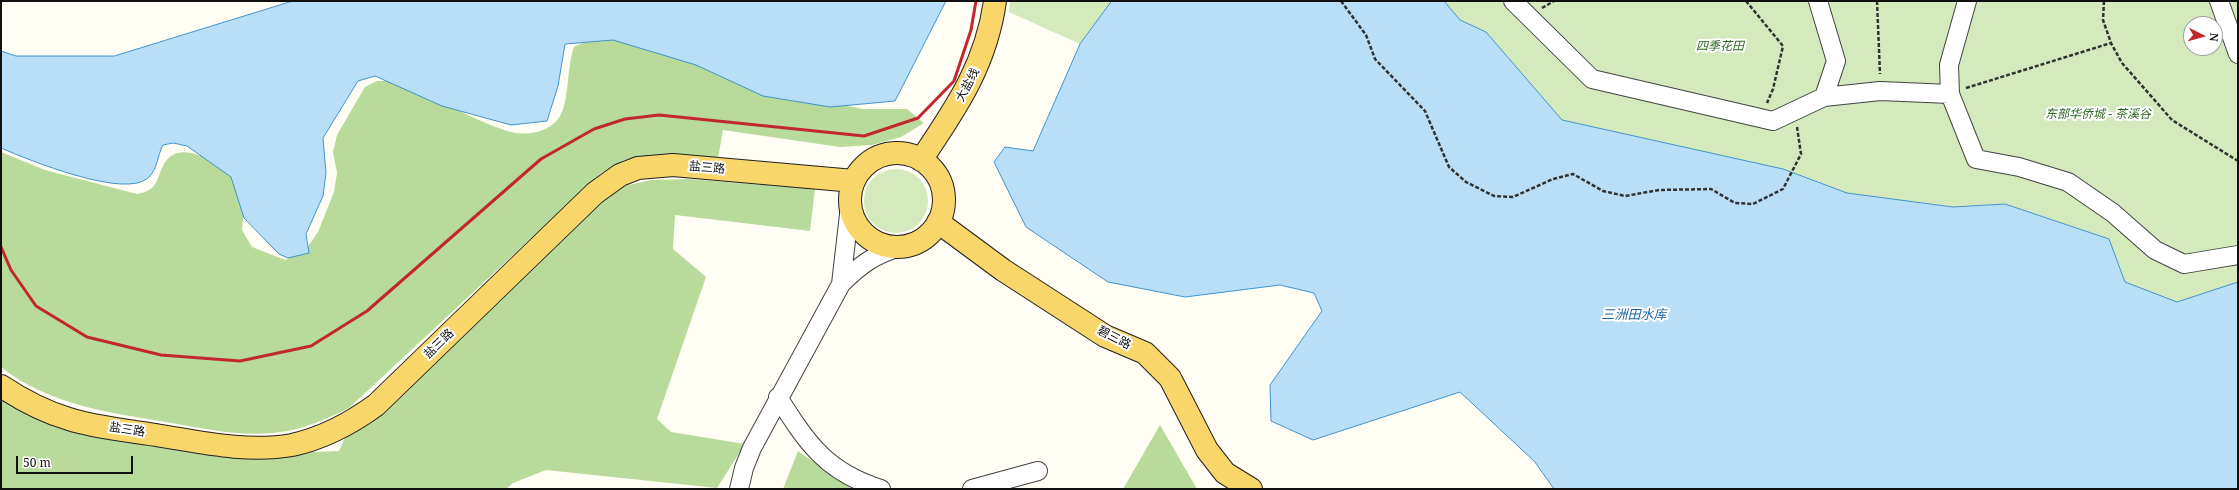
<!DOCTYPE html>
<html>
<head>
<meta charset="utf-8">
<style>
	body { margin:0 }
	#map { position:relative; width:2239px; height:490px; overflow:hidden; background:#fffdf4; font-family:"Noto Serif",serif }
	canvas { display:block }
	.frame { position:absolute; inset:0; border:2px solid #101010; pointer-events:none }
	.north { position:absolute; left:2183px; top:16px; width:40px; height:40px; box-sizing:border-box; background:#fff; border:1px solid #9f9f9f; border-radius:50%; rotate:96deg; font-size:11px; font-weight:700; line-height:16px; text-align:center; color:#101010 }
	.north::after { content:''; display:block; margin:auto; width:14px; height:18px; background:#c2272d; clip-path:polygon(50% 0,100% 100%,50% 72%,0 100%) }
	.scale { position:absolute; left:16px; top:456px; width:117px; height:18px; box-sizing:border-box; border:2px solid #101010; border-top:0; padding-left:5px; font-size:12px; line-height:14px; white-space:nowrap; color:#101010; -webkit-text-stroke:3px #fff; paint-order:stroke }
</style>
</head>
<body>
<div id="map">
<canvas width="2239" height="490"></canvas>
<div class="frame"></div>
<div class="north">N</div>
<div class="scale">50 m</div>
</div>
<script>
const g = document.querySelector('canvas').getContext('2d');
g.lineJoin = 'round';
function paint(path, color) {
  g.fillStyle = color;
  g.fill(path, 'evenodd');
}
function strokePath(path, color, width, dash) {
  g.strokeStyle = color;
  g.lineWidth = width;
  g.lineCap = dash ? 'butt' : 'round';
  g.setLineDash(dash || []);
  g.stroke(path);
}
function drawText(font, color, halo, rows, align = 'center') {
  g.font = font + ' "Noto Serif","Noto Sans SC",serif';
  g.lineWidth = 4;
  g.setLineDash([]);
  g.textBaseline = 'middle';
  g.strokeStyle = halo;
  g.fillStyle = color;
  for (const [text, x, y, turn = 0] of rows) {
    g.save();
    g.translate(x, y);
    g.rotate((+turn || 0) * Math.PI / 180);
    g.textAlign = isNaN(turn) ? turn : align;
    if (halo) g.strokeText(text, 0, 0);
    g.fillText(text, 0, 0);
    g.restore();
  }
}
paint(new Path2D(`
	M 1010,1 L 1112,1 L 1080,44 L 1009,12 Z
	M 1444,1 L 2238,1 L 2238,282 L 2177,302 L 2125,282 L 2109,239 L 2005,204 L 1953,207 L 1847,193 L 1783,169 L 1562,120 L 1486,32 L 1460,20 ZM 2191,24 L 2215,24 L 2215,48 L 2191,48 Z
	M864 201a32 32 0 1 1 64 0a32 32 0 1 1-64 0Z`), '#d4eabc');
paint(new Path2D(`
	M 599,35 L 636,42 L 780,93 L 863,109 L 907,109 L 924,123 L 901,137 L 872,145 L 840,147 L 723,130 L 718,158 L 650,155 L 624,160 L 600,174 L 349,408 C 324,420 300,431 272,433 C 238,436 205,429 172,423 C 113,413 50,406 1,367 L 1,152 L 45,170 L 137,194 C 156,190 155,185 162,168 C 176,135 214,162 234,174 L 244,209 L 242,230 L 252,247 L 285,260 L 305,251 L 318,232 L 334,192 L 337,173 L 333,152 L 337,135 L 365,87 L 377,81 L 393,81 C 432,94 467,118 507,131 C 526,137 553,133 562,112 C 569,95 567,67 574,47 Z
	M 689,179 L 815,189 L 810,231 L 675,215 L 673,249 L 706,277 L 657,419 L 671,432 L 745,444 L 717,488 L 546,470 L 513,483 L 506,489 L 1,489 L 1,398 L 29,416 L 74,433 L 206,455 L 250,458 L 290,453 L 339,451 L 347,433 L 561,231 L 620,187 L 651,180 Z
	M 1160,425 L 1197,489 L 1123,489 Z
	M 798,451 L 852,489 L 783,489 Z`), '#b8db9b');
const water = new Path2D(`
	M 293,1 L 946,1 L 895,101 L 830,107 L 763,96 L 696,65 L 613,40 L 565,44 L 558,86 L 547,121 L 511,125 L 442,106 L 375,76 L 358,81 L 323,138 L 326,173 L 323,196 L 306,234 L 309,253 L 288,258 L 279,254 L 244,218 L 231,177 L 187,146 L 173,143 L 163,145 C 157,156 158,169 148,178 C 124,199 29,160 1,148 L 1,51 L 16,56 L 114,56 Z
	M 1112,1 L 1444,1 L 1460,20 L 1486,32 L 1562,120 L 1783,169 L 1847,193 L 1953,207 L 2005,204 L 2109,239 L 2125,282 L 2177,302 L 2238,282 L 2238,489 L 1554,489 L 1535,462 L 1460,392 L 1313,440 L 1271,421 L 1270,385 L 1322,311 L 1314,293 L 1280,285 L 1185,297 L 1108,282 L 1026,227 L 994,162 L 1005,147 L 1033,151 L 1080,44 Z`);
paint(water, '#b8dff7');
strokePath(water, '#3f94ce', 1);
const minor = new Path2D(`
	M 1513,1 L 1592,79 L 1773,121 L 1824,97 L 1836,61 L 1818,1
	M 1967,1 L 1949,65 L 1950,94 L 1976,159 L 2019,167 L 2068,182 L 2113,213 L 2155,250 L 2184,264 L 2238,255
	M 2219,1 L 2238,54
	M 1824,97 L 1880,91 L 1950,94
	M 841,284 L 850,206
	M 778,397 C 807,443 826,472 881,489
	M 739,489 L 744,468 L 752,448 L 841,284 C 860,265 875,254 900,247
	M 972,489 L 1038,471`);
const major = new Path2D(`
	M850 200a47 47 0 1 1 94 0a47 47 0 1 1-94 0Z
	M 921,160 C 956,108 986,65 995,1
	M 938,222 L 1003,270 L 1105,336 L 1145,353 L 1170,378 L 1207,450 L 1225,473 L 1251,489
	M 1,386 C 22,400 45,412 69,419 C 97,428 127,430 156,435 C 200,442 247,453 292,445 C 324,438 350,424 376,405 L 595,193 L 620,175 L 638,168 L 673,165 L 854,181`);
strokePath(minor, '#434343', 20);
strokePath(major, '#212121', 24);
strokePath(new Path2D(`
	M 1341,1 L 1366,35 L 1375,59 L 1425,111 L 1449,167 L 1466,182 L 1494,196 L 1513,197 L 1553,179 L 1573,174 L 1603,191 L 1625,196 L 1659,190 L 1711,189 L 1735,203 L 1753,204 L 1783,189 L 1801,154 L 1797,127
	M 1746,1 L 1783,46 L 1773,89 L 1767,103
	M 1877,1 L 1880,74
	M 2104,1 L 2103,20 L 2111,43 L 2122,63 L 2172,120 L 2238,161
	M 1542,8 L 1554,1
	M 1966,88 L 2111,43`), '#323232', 2.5, [4, 2]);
strokePath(minor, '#fff', 18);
strokePath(major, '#f8d66a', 22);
strokePath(new Path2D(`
	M 1,247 L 11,270 L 36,306 L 87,337 L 161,355 L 240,361 L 311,346 L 367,311 L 541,159 L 594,129 L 625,119 L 659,115 L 864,136 L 918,118 L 954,81 L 971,30 L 976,1`), '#c2272d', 3);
drawText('italic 12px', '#2e6a1f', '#fff', [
	["四季花田",1720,47],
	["东部华侨城 - 茶溪谷",2098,115]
]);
drawText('12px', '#101010', '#fff', [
	["大盐线",968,85,-62],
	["盐三路",707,168,5],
	["碧三路",1114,338,27],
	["盐三路",439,344,-44],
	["盐三路",127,430,9]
]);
drawText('italic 13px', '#1866a4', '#fff', [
	["三洲田水库",1634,315]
]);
</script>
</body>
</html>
